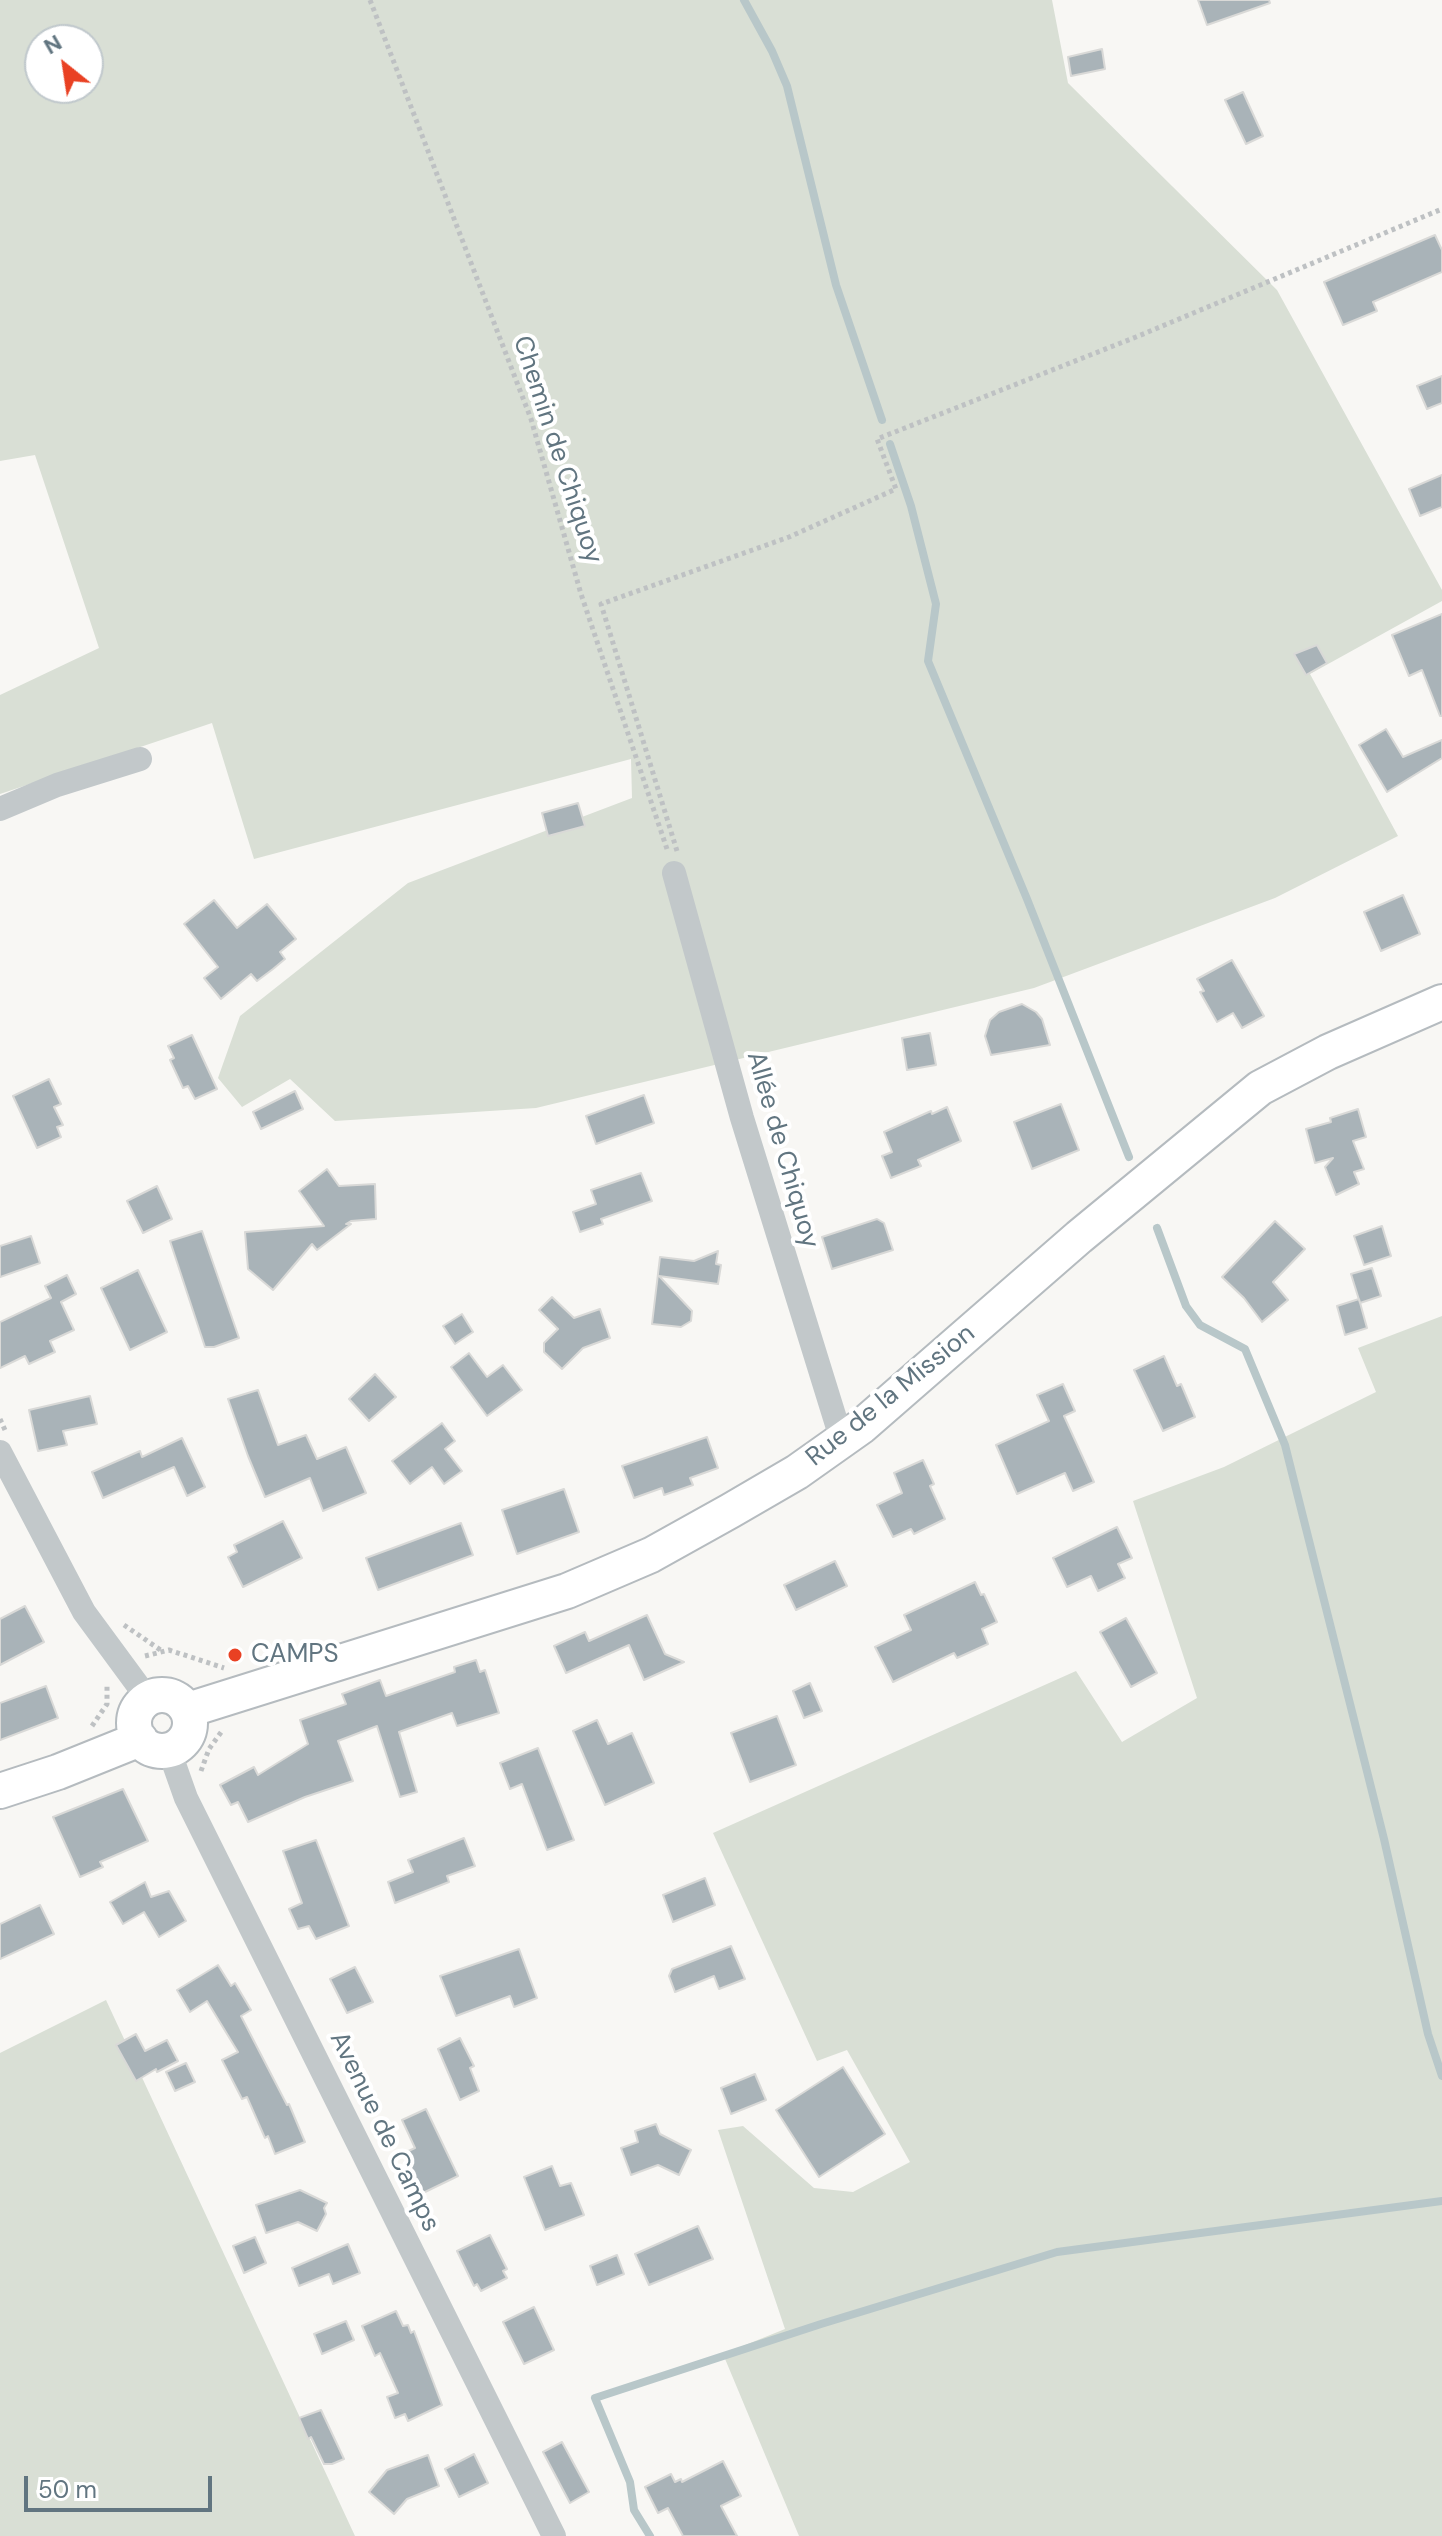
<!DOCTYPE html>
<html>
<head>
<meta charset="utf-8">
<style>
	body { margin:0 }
	#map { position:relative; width:1442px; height:2536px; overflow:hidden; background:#f8f7f4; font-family:"DM Sans",sans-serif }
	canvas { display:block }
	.north { position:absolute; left:24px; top:24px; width:80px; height:80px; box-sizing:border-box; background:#fff; border:2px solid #c0c8cc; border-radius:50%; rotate:330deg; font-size:22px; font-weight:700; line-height:32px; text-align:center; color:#617580 }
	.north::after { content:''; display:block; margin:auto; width:28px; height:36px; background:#e94123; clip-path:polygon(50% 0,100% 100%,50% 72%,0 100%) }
	.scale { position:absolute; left:24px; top:2476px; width:188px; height:36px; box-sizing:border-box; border:4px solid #617580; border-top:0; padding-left:10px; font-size:24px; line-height:28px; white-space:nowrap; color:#617580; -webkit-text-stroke:6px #fff; paint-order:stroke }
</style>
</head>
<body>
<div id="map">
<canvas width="1442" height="2536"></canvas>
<div class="north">N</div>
<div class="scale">50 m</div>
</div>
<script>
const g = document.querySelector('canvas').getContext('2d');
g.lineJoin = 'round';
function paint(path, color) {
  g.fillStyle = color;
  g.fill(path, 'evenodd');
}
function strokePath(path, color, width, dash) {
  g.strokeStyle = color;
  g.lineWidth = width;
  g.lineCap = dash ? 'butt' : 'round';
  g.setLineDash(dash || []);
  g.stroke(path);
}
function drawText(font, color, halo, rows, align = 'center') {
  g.font = font + ' "DM Sans",sans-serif';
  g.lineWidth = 8;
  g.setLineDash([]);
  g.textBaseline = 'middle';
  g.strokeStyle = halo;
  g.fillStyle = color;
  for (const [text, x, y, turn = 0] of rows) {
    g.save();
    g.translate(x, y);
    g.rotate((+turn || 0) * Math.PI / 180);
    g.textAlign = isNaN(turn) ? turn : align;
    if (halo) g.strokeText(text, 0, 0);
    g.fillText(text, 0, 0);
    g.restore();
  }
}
paint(new Path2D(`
	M 0,0 L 1052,0 L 1068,83 L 1277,290 L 1442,590 L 1442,601 L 1310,674 L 1398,836 L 1275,898 L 1034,988 L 536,1108 L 335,1121 L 290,1079 L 242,1107 L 218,1078 L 240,1016 L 408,883 L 632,798 L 631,759 L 254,859 L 212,723 L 0,794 L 0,695 L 99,648 L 35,455 L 0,461 ZM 40,40 L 88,40 L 88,88 L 40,88 Z
	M 1442,1316 L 1442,2536 L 799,2536 L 723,2354 L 785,2329 L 718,2130 L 743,2126 L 814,2188 L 853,2192 L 910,2162 L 847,2050 L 817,2061 L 713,1833 L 1076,1671 L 1122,1742 L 1197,1698 L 1133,1501 L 1224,1467 L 1376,1392 L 1358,1348 Z
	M 106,2000 L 355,2536 L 0,2536 L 0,2053 Z`), '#d9dfd5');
strokePath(new Path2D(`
	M 744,0 L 772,51 L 787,86 L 836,285 L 882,420
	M 890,444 L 911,506 L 936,604 L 928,661 L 1027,899 L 1129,1157
	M 1157,1228 L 1186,1306 L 1200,1325 L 1245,1349 L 1285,1445 L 1384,1839 L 1428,2034 L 1442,2076
	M 650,2536 L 634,2510 L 630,2482 L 595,2398 L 821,2324 L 1057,2252 L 1442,2201`), '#b8c7c9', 8);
const building = new Path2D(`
	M 1198,0 L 1269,0 L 1270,3 L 1207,25 Z
	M 1102,49 L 1105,69 L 1071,76 L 1068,57 Z
	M 1243,92 L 1263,136 L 1246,144 L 1225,100 Z
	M 1435,235 L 1442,250 L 1442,272 L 1373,302 L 1377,311 L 1343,325 L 1324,282 Z
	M 1442,376 L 1442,403 L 1427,409 L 1417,386 Z
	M 1442,475 L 1442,507 L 1420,516 L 1409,489 Z
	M 1442,614 L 1442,716 L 1440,716 L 1422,670 L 1409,676 L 1392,635 Z
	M 1317,645 L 1327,663 L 1306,675 L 1294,654 Z
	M 1386,729 L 1403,757 L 1442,740 L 1442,758 L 1387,792 L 1359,745 Z
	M 578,803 L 585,826 L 548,836 L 542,813 Z
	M 1403,895 L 1420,934 L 1381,951 L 1364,912 Z
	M 214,900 L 237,928 L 267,904 L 296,939 L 280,952 L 285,959 L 273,969 L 257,981 L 251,974 L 221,999 L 204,978 L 218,967 L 184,924 Z
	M 1232,960 L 1264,1016 L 1242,1028 L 1233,1013 L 1217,1022 L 1200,992 L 1204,991 L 1197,979 Z
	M 1022,1004 L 1036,1012 L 1042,1019 L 1050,1045 L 991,1055 L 985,1036 L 990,1020 L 999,1012 Z
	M 930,1033 L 936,1065 L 907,1070 L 902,1038 Z
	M 192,1035 L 217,1089 L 195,1099 L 188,1086 L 183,1088 L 170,1060 L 174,1058 L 168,1046 Z
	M 49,1079 L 61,1104 L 54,1107 L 63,1125 L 57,1127 L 61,1137 L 37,1148 L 13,1096 Z
	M 295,1091 L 303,1109 L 261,1129 L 253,1112 Z
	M 644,1095 L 654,1123 L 596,1144 L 586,1116 Z
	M 1061,1104 L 1079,1150 L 1032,1169 L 1014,1122 Z
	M 947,1107 L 961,1141 L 918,1160 L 921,1166 L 891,1178 L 882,1156 L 892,1152 L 884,1132 L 931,1111 L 932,1114 Z
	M 1358,1109 L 1366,1137 L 1353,1141 L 1364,1169 L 1354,1172 L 1359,1184 L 1336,1195 L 1325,1167 L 1333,1158 L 1315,1163 L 1306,1129 L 1331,1122 L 1330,1118 Z
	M 327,1169 L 339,1186 L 375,1184 L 376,1219 L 351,1221 L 346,1224 L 351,1224 L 317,1250 L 312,1244 L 273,1290 L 248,1269 L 245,1232 L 324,1226 L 299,1191 Z
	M 641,1173 L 652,1201 L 601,1219 L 603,1224 L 580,1232 L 573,1212 L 596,1204 L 591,1190 Z
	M 157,1186 L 172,1219 L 143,1233 L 127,1201 Z
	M 877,1219 L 884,1223 L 893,1250 L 832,1269 L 822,1237 Z
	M 1275,1221 L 1305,1249 L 1273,1282 L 1288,1300 L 1262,1322 L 1244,1298 L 1222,1277 Z
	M 1382,1226 L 1391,1256 L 1364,1265 L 1354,1236 Z
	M 202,1231 L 239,1338 L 214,1347 L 205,1347 L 170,1241 Z
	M 31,1236 L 40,1263 L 0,1277 L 0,1246 Z
	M 718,1251 L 716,1264 L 721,1265 L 718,1284 L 659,1276 L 692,1311 L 691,1321 L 681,1327 L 652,1324 L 660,1257 L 694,1261 Z
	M 1372,1268 L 1381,1296 L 1360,1303 L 1351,1274 Z
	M 138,1270 L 167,1332 L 130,1350 L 101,1288 Z
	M 67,1275 L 76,1294 L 61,1302 L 74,1330 L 50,1341 L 55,1352 L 29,1364 L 25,1356 L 0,1368 L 0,1322 L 51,1298 L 45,1286 Z
	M 552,1297 L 574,1318 L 600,1309 L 610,1338 L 583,1348 L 562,1369 L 544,1352 L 544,1343 L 558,1329 L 539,1310 Z
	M 1359,1299 L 1367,1328 L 1345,1335 L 1337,1306 Z
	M 462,1314 L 473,1332 L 455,1344 L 443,1326 Z
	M 469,1353 L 487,1377 L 503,1365 L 522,1390 L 487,1416 L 451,1367 Z
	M 1164,1356 L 1177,1386 L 1181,1384 L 1195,1417 L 1163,1431 L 1134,1370 Z
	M 375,1374 L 396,1397 L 369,1421 L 349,1399 Z
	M 1063,1384 L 1075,1411 L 1064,1416 L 1094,1482 L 1073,1491 L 1065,1473 L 1017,1494 L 996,1445 L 1049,1421 L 1037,1395 Z
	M 258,1390 L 278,1445 L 306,1435 L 317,1459 L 346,1447 L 366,1493 L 323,1511 L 310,1478 L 265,1497 L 248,1456 L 228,1399 Z
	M 90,1396 L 97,1424 L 63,1431 L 67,1445 L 38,1451 L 29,1410 Z
	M 442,1423 L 455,1441 L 445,1449 L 462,1471 L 444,1484 L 432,1467 L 410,1484 L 392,1461 Z
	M 707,1437 L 718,1468 L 690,1478 L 693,1485 L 664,1495 L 662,1488 L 634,1498 L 622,1466 Z
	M 182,1438 L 205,1487 L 187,1496 L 174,1467 L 103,1498 L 92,1472 L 140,1451 L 142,1457 Z
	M 923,1460 L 934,1484 L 930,1486 L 945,1519 L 914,1534 L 911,1529 L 893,1537 L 877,1505 L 902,1493 L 894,1473 Z
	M 564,1489 L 579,1532 L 517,1554 L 502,1510 Z
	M 283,1521 L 302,1558 L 243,1587 L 228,1557 L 237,1552 L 234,1545 Z
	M 461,1523 L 473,1555 L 378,1590 L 366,1558 Z
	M 1117,1527 L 1132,1558 L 1118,1564 L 1125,1578 L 1098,1591 L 1091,1576 L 1067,1587 L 1053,1558 Z
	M 835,1561 L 847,1586 L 796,1610 L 784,1585 Z
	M 975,1582 L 981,1595 L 984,1594 L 997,1622 L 982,1629 L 988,1644 L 957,1658 L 954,1653 L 893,1682 L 875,1647 L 911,1630 L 904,1615 Z
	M 25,1606 L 44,1642 L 0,1665 L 0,1619 Z
	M 647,1615 L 665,1654 L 684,1662 L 644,1680 L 629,1645 L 566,1673 L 554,1646 L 585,1632 L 589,1641 Z
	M 1126,1618 L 1157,1673 L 1131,1687 L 1100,1632 Z
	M 476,1660 L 480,1672 L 485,1670 L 499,1713 L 457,1726 L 452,1713 L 399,1732 L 417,1792 L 400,1797 L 377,1726 L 338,1741 L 353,1781 L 305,1797 L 248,1822 L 238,1802 L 231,1805 L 220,1785 L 254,1767 L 258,1775 L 308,1744 L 300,1720 L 346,1704 L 342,1694 L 380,1680 L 386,1696 L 455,1672 L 454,1667 Z
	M 810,1683 L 822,1711 L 804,1718 L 793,1691 Z
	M 46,1686 L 58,1718 L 0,1740 L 0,1703 Z
	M 777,1716 L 796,1765 L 750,1782 L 731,1733 Z
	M 597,1720 L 608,1744 L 632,1733 L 654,1783 L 605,1805 L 573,1731 Z
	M 538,1748 L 574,1840 L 547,1850 L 522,1784 L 510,1789 L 500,1763 Z
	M 123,1789 L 148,1841 L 100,1862 L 103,1867 L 80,1877 L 53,1817 Z
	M 464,1838 L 475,1866 L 447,1876 L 449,1882 L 395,1903 L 388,1882 L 413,1872 L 408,1860 Z
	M 316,1840 L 349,1926 L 316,1939 L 309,1926 L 298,1929 L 289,1909 L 302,1903 L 283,1851 Z
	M 705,1878 L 715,1905 L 673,1922 L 663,1895 Z
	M 145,1882 L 151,1897 L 169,1891 L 186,1921 L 159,1937 L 144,1912 L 123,1924 L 110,1902 Z
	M 40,1905 L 54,1934 L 0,1959 L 0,1924 Z
	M 731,1946 L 745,1979 L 719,1989 L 714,1976 L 675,1992 L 669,1976 L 672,1969 Z
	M 519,1949 L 537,1998 L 514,2007 L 510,1996 L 456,2016 L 440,1976 Z
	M 218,1965 L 231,1986 L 235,1983 L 251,2010 L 241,2016 L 287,2105 L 289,2104 L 305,2142 L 275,2154 L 268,2136 L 265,2138 L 247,2097 L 242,2099 L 222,2060 L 238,2052 L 207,2001 L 190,2012 L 177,1990 Z
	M 355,1967 L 373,2002 L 347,2013 L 330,1979 Z
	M 136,2034 L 145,2051 L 167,2040 L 178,2061 L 157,2072 L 156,2069 L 136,2081 L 116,2045 Z
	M 460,2038 L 474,2066 L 470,2068 L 479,2091 L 460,2100 L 438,2049 Z
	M 186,2063 L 195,2082 L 175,2091 L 166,2072 Z
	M 843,2067 L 885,2134 L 819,2177 L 776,2110 Z
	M 755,2074 L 766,2100 L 731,2114 L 721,2088 Z
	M 426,2109 L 458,2176 L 423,2193 L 404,2153 L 415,2148 L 402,2120 Z
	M 656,2124 L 660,2134 L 691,2150 L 679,2175 L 658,2165 L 631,2175 L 621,2148 L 638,2142 L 635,2131 Z
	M 552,2166 L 560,2186 L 571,2183 L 584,2215 L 545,2230 L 524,2177 Z
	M 300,2190 L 327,2203 L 324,2208 L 326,2214 L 317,2231 L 298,2222 L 266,2233 L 256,2205 Z
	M 698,2226 L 713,2259 L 649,2285 L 635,2254 Z
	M 490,2235 L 507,2269 L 503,2271 L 507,2278 L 481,2291 L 477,2284 L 474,2286 L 457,2251 Z
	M 255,2237 L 266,2263 L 244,2273 L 233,2246 Z
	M 348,2244 L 360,2273 L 333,2284 L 329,2274 L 299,2286 L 292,2268 Z
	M 617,2255 L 624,2274 L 597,2285 L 590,2266 Z
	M 534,2307 L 554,2350 L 524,2364 L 503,2322 Z
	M 396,2311 L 403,2326 L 408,2325 L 411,2333 L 414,2331 L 442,2405 L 408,2421 L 405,2414 L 395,2418 L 387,2397 L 398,2393 L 380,2353 L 375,2356 L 362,2326 Z
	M 346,2321 L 354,2340 L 322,2354 L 314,2334 Z
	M 321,2410 L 344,2459 L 332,2464 L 324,2464 L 311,2437 L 308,2439 L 299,2418 Z
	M 562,2442 L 589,2492 L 570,2503 L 543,2452 Z
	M 474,2454 L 488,2483 L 459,2497 L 445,2469 Z
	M 428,2455 L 439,2486 L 407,2499 L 394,2514 L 369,2492 L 387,2470 Z
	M 723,2461 L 741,2496 L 721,2506 L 737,2536 L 683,2536 L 668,2508 L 658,2513 L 645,2487 L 671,2474 L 675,2482 L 681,2479 L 682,2482 Z`);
paint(building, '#a9b3b8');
strokePath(building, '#d9d9d7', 2);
const secondary = new Path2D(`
	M134 1723a28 28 0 1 1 56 0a28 28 0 1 1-56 0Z
	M 188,1710 L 567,1591 L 651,1555 L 730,1511 L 797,1472 L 862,1426 L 1079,1237 L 1260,1088 L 1328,1052 L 1442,1002
	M 0,1791 L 58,1772 L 140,1739`);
strokePath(secondary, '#b5bbbf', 38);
strokePath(new Path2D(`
	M 370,0 L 531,419 L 581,594 L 668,852
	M 677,851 L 601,604 L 789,537 L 896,489 L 877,439 L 1136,337 L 1442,209
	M 0,1419 L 5,1430
	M 124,1625 L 162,1651
	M 145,1656 L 169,1650 L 224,1668
	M 92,1726 L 107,1704 L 107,1685
	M 201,1771 L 209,1749 L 222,1731`), '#bec1c3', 5, [4, 4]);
strokePath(new Path2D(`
	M 0,809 L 57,785 L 140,759
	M 674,873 L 742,1118 L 842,1441
	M 0,1452 L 84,1612 L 148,1699
	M 169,1750 L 186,1798 L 554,2536`), '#c2c8ca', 24);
strokePath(secondary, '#fff', 34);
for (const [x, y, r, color] of [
	[235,1655,8,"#e94123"]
]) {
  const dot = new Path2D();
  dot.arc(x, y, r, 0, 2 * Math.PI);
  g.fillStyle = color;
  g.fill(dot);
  strokePath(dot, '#fff', 3);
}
drawText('26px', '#617580', '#fff', [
	["Chemin de Chiquoy",557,450,72],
	["Allée de Chiquoy",782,1150,74],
	["Rue de la Mission",891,1396,-39],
	["Avenue de Camps",384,2132,64]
]);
drawText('26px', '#617580', '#fff', [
	["CAMPS",251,1655]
], 'left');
</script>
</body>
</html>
